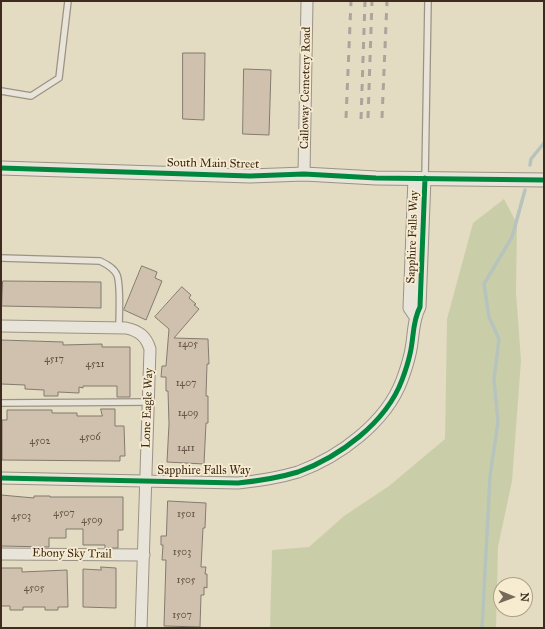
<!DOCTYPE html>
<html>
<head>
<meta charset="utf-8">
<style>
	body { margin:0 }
	#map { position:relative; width:545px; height:629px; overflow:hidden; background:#e4dbc3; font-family:"IM FELL Great Primer",serif }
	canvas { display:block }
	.frame { position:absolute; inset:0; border:2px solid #3e2b1e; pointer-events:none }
	.north { position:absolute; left:493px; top:577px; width:40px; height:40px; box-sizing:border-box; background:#f7ecd0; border:1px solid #ad9f89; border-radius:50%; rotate:91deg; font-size:11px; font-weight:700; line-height:16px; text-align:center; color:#3e2b1e }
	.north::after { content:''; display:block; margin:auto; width:14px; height:18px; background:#786958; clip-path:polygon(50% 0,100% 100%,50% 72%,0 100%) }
</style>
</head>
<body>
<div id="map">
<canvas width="545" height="629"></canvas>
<div class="frame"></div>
<div class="north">N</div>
</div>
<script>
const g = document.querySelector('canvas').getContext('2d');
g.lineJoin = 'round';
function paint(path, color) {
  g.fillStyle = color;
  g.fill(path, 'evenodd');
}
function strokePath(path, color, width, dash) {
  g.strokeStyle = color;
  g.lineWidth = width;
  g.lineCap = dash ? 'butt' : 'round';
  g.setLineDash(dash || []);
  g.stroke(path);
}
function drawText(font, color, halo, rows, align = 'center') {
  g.font = font + ' "IM FELL Great Primer",serif';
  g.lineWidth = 3.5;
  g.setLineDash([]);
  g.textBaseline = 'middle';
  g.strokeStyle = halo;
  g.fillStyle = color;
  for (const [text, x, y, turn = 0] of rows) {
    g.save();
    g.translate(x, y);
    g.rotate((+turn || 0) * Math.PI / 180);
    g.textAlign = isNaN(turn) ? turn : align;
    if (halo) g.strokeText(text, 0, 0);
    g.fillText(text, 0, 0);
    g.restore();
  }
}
paint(new Path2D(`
	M 504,199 L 517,224 L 516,292 L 521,361 L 512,481 L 498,547 L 496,628 L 270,628 L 272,550 L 309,547 L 344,516 L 389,486 L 445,439 L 447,319 L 473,223 Z`), '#cacea8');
strokePath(new Path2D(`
	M 530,165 L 531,159 L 544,143
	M 482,628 L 490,476 L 498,422 L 494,379 L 499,339 L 489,317 L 484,284 L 512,237 L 525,190`), '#b6c4bd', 3.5);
const building = new Path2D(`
	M 183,53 L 205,53 L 204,120 L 183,119 Z
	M 244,69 L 271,70 L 269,135 L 243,134 Z
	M 142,266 L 157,272 L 155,278 L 162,281 L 146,320 L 124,310 Z
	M 3,281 L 101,282 L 101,308 L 2,306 Z
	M 182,287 L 191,295 L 189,298 L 196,304 L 194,305 L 199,309 L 174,338 L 208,339 L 209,364 L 207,364 L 206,396 L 208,396 L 208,423 L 206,423 L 204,464 L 167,462 L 169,424 L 168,391 L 166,391 L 166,377 L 161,377 L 162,366 L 166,366 L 169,329 L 155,317 Z
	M 1,340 L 63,342 L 63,345 L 102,344 L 102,347 L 130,347 L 130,397 L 117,397 L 117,386 L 83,386 L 83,388 L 79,387 L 79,393 L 58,392 L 58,396 L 44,396 L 44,390 L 25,389 L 25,385 L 1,384 Z
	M 101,409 L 115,409 L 115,426 L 124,426 L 125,456 L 120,456 L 120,461 L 2,460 L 2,420 L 7,420 L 7,410 L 52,410 L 52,413 L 77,413 L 77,416 L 102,416 Z
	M 1,495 L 34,498 L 34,496 L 50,496 L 50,497 L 123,497 L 123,530 L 118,530 L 118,548 L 105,548 L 105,545 L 83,545 L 83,529 L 66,529 L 66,538 L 49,538 L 49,547 L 1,546 Z
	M 168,501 L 206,503 L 205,528 L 203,528 L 201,567 L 206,567 L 205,574 L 207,574 L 207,588 L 204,587 L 204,595 L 201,595 L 200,627 L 164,626 L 166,560 L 162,560 L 163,545 L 161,545 L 161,536 L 166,536 Z
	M 101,567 L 116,568 L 116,608 L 83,607 L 83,569 L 101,570 Z
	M 1,568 L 22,568 L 22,572 L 67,570 L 68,607 L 58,607 L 58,610 L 45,610 L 45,607 L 23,607 L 23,610 L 10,610 L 10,606 L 1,606 Z`);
paint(building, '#d0c0ae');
strokePath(building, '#837b6e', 1);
const service = new Path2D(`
	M 1,91 L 31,96 L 59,78 L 68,1
	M 425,178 L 428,1
	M 1,258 L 100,261 C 106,264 114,268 117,275 C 121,285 119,316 119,328
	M 1,403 L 148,402`);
const minor = new Path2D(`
	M 304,174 L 307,1
	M 414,178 L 409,308 L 415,317
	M 1,326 L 126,328 C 139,331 146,336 150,349 L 141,628
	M 1,478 L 238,483 C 258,481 278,478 298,472 C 339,457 386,423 402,380 C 405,372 408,363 410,354 C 414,338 412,322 420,307 L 425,178
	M 1,554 L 144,555`);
const tertiary = new Path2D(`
	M 1,168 L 250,176 L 304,174 L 376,178 L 544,180`);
strokePath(service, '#9a9384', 8);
strokePath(minor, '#9a9384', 13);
strokePath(tertiary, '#9a9384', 15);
strokePath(service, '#e9e4d9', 5.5);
strokePath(minor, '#e9e4d9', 11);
strokePath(tertiary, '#e9e4d9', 13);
strokePath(new Path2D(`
	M 346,118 L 351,1
	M 368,118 L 372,1
	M 382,118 L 387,1
	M 361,119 L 365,1`), '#aba59c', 3, [7, 7]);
strokePath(new Path2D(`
	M 1,168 L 250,176 L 304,174 L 376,178 L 544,180
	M 1,478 L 238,483 C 258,481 278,478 298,472 C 339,457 386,423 402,380 C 405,372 408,363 410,354 C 414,338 412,322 420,307 L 425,178`), '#00873e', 5);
drawText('10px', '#625042', null, [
	["1405",188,345],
	["4517",54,360],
	["4521",95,365],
	["1407",186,384],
	["1409",188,414],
	["4506",90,438],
	["4502",40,442],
	["1411",186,449],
	["4507",64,514],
	["1501",186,515],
	["4503",21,517],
	["4509",92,521],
	["1503",182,553],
	["1505",186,581],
	["4505",34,589],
	["1507",182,616]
]);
drawText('12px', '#3e2b1e', '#f7ecd0', [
	["Calloway Cemetery Road",306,88,-89],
	["South Main Street",213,164,1],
	["Sapphire Falls Way",413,237,-88],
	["Lone Eagle Way",148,408,-88],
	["Sapphire Falls Way",204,471],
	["Ebony Sky Trail",72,554,1]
]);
</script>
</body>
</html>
